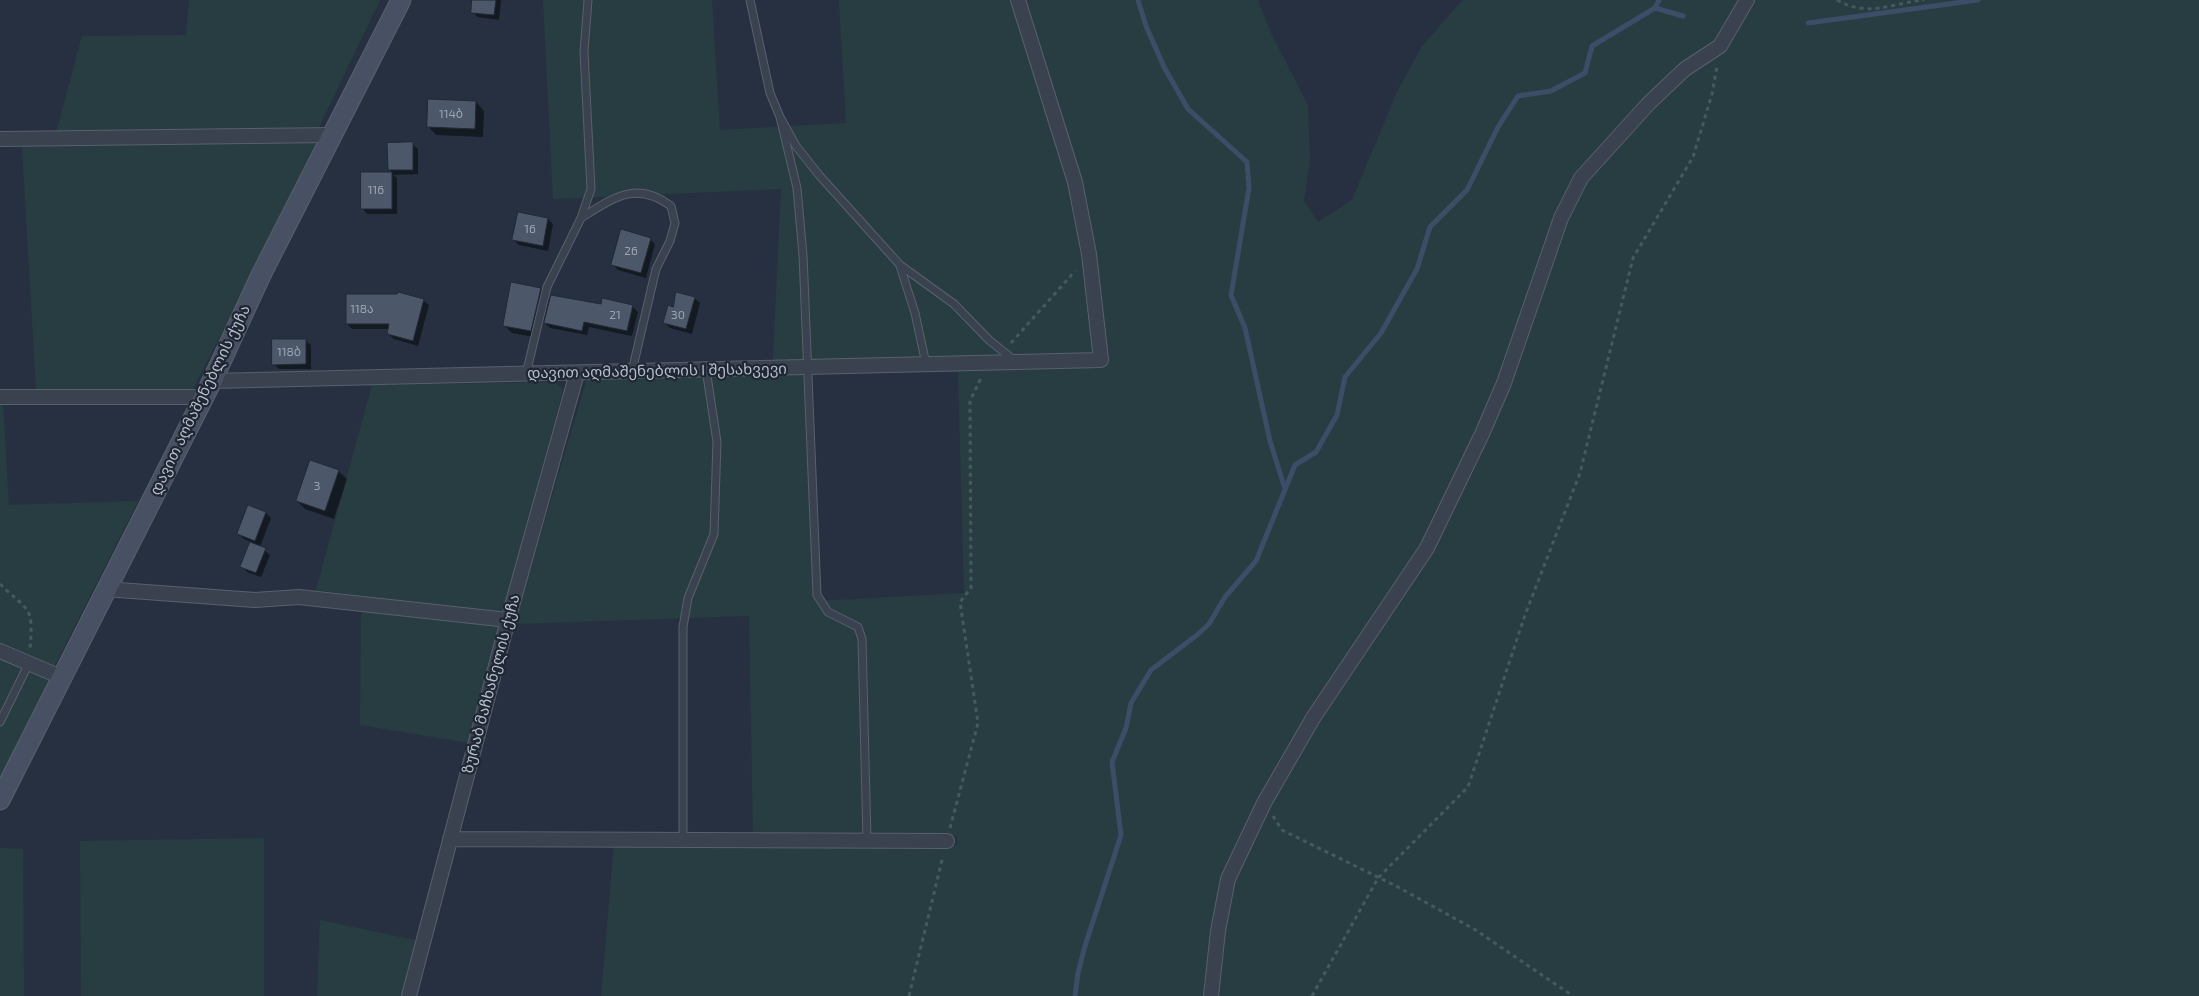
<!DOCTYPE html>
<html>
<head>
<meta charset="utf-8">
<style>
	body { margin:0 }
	canvas { display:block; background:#263040 }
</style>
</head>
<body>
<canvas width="2199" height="996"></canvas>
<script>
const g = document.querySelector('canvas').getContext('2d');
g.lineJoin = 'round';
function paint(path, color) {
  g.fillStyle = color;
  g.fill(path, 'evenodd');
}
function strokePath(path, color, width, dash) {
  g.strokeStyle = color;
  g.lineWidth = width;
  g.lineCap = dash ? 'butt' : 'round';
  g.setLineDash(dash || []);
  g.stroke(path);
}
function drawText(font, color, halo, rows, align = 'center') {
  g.font = font + ' "Exo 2","Noto Sans Georgian",sans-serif';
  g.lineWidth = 4.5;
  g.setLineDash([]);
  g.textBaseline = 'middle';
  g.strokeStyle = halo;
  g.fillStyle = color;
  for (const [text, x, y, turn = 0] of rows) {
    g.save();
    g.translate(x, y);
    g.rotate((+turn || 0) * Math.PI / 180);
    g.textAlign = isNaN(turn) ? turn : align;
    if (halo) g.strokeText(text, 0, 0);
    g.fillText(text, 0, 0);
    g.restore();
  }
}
paint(new Path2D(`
	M 189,0 L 380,0 L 319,127 L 56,133 L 82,36 L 186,35 Z
	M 543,0 L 712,0 L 720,130 L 846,123 L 839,0 L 1258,0 L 1270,31 L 1308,106 L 1310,160 L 1304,201 L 1318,222 L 1352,200 L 1397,92 L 1422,46 L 1463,0 L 2199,0 L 2199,996 L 552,996 L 601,996 L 614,844 L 957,845 L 957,836 L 753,833 L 749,616 L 514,624 L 591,365 L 773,361 L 781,189 L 553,199 ZM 958,372 L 964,593 L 820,601 L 812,374 Z
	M 320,140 L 192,391 L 36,391 L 22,145 Z
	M 556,382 L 563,390 L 505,607 L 498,613 L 316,590 L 372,385 Z
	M 0,402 L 3,402 L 9,505 L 138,501 L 54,667 L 0,644 Z
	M 361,608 L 499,626 L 469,743 L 360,725 Z
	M 0,657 L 50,678 L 0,781 Z
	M 264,838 L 264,996 L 81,996 L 80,841 Z
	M 0,848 L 23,849 L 24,996 L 0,996 Z
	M 320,920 L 419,941 L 404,996 L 317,996 Z`), '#283d41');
paint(new Path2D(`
	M 474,0 L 501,0 L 499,20 L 478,17 L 472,12 Z
	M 476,102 L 484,111 L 483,137 L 436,135 L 428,126 Z
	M 412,144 L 418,149 L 418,174 L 393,175 L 397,178 L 397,214 L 367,214 L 362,208 L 362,173 L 392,173 L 389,169 Z
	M 548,219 L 553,224 L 548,251 L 519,245 L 514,240 Z
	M 650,239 L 655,244 L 646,278 L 618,270 L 612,264 Z
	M 541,289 L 551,300 L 602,306 L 632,306 L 638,312 L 632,336 L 589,327 L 587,335 L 550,328 L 543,321 L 539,338 L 512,333 L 504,325 Z
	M 398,296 L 423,300 L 429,305 L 418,346 L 394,339 L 388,334 L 390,329 L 352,329 L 347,324 Z
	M 694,298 L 700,303 L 692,334 L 670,328 L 665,323 L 673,308 Z
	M 305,340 L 311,345 L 311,369 L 279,369 L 274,364 Z
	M 338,471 L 347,479 L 334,519 L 305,509 L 297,501 Z
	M 266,513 L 271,518 L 260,547 L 270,555 L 261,577 L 247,572 L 242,566 L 251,542 L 244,539 L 238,534 Z`), '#0007');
strokePath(new Path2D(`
	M 1138,0 L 1146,26 L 1164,67 L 1188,109 L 1247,162 L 1249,188 L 1231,295 L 1245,328 L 1270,441 L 1285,489
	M 1655,8 L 1683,16
	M 1808,23 L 1978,0
	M 1075,996 L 1078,973 L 1085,946 L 1121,835 L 1112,762 L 1126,728 L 1131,703 L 1151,670 L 1197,635 L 1209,624 L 1225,597 L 1256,561 L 1295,465 L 1316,452 L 1337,415 L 1345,377 L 1381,333 L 1417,269 L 1430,227 L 1467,190 L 1498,127 L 1518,96 L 1551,91 L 1585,73 L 1592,46 L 1655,8 L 1659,0`), '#3c4d68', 5);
const building = new Path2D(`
	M 472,0 L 496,0 L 494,15 L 471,13 Z
	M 428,99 L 476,101 L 475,129 L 427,127 Z
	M 413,142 L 413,170 L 388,170 L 387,143 Z
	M 361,172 L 392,172 L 392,209 L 361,209 Z
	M 518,212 L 548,218 L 543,246 L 512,240 Z
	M 621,229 L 651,238 L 641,273 L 611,265 Z
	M 511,282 L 541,288 L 531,331 L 503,326 Z
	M 398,292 L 424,299 L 413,341 L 387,334 L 389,324 L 346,324 L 346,294 L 397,294 Z
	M 676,292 L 695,297 L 686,329 L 663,323 L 668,305 L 673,307 Z
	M 551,295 L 601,304 L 602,298 L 633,305 L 627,331 L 584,322 L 582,331 L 544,323 Z
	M 272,339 L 306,339 L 306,364 L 272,365 Z
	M 310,460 L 339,470 L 325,511 L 296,501 Z
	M 248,505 L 266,512 L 255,541 L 237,534 Z
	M 250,542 L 266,548 L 256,573 L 240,567 Z`);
paint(building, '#4c5769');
strokePath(building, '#212937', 1);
const lane = new Path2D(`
	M 750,0 L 770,93 L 780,117 L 796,146 L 819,175 L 900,265 L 954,304 L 989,340 L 1015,361
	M 780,117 L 797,188 L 803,255 L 817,595 L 828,612 L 858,627 L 862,639 L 867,840
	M 581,218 C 613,198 636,180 671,206 L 675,223 L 670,241 L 656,269 L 632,371
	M 900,266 L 915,313 L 926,364
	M 526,374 L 547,287 L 581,218 L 591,189 L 584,52 L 588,0
	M 0,722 L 29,663
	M 683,840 L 683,627 L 688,598 L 714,534 L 717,442 L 706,369`);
const street = new Path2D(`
	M 0,139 L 332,135
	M 212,381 L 1101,360 L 1089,254 L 1075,182 L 1018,0
	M 0,397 L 204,397
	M 105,589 L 255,600 L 299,597 L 508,620
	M 0,651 L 61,677
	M 450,839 L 947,841
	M 409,996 L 508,620 L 577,373
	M 1211,996 L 1218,931 L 1228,879 L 1264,803 L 1313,718 L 1427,548 L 1482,434 L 1504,383 L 1561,218 L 1581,178 L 1649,103 L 1685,69 L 1720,46 L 1747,0`);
const secondary = new Path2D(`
	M 0,800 L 212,381 L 261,275 L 401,0`);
strokePath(lane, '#58606d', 9);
strokePath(street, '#58606d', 16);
strokePath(secondary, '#58606d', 21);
strokePath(new Path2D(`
	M 1837,0 C 1868,18 1892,3 1924,0
	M 1011,343 L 1075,271
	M 0,584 C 28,612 34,604 30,648
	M 1273,816 L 1282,830 L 1396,886 L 1474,929 L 1573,996
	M 950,828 L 978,723 L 960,602 L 971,588 L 970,401 L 981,378
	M 909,996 L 943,856
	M 1312,996 L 1378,878 L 1468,787 L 1525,615 L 1580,473 L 1633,258 L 1693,157 L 1712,94 L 1717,66`), '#465a5e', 3, [4, 4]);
strokePath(lane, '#3a4250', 7);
strokePath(street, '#3a4250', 14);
strokePath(secondary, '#485163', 19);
drawText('12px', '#9ca4b2', null, [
	["114ბ",451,114],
	["116",376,190],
	["16",530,229],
	["26",631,251],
	["118ა",362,309],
	["21",615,315],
	["30",678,315],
	["118ბ",289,352],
	["3",317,486]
]);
drawText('15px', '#b7bdca', '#1f2735', [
	["დავით აღმაშენებლის I შესახვევი",657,371,-1],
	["დავით აღმაშენებლის ქუჩა",200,400,-64],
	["ზურაბ მაჩხანელის ქუჩა",491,684,-75]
]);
</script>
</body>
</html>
